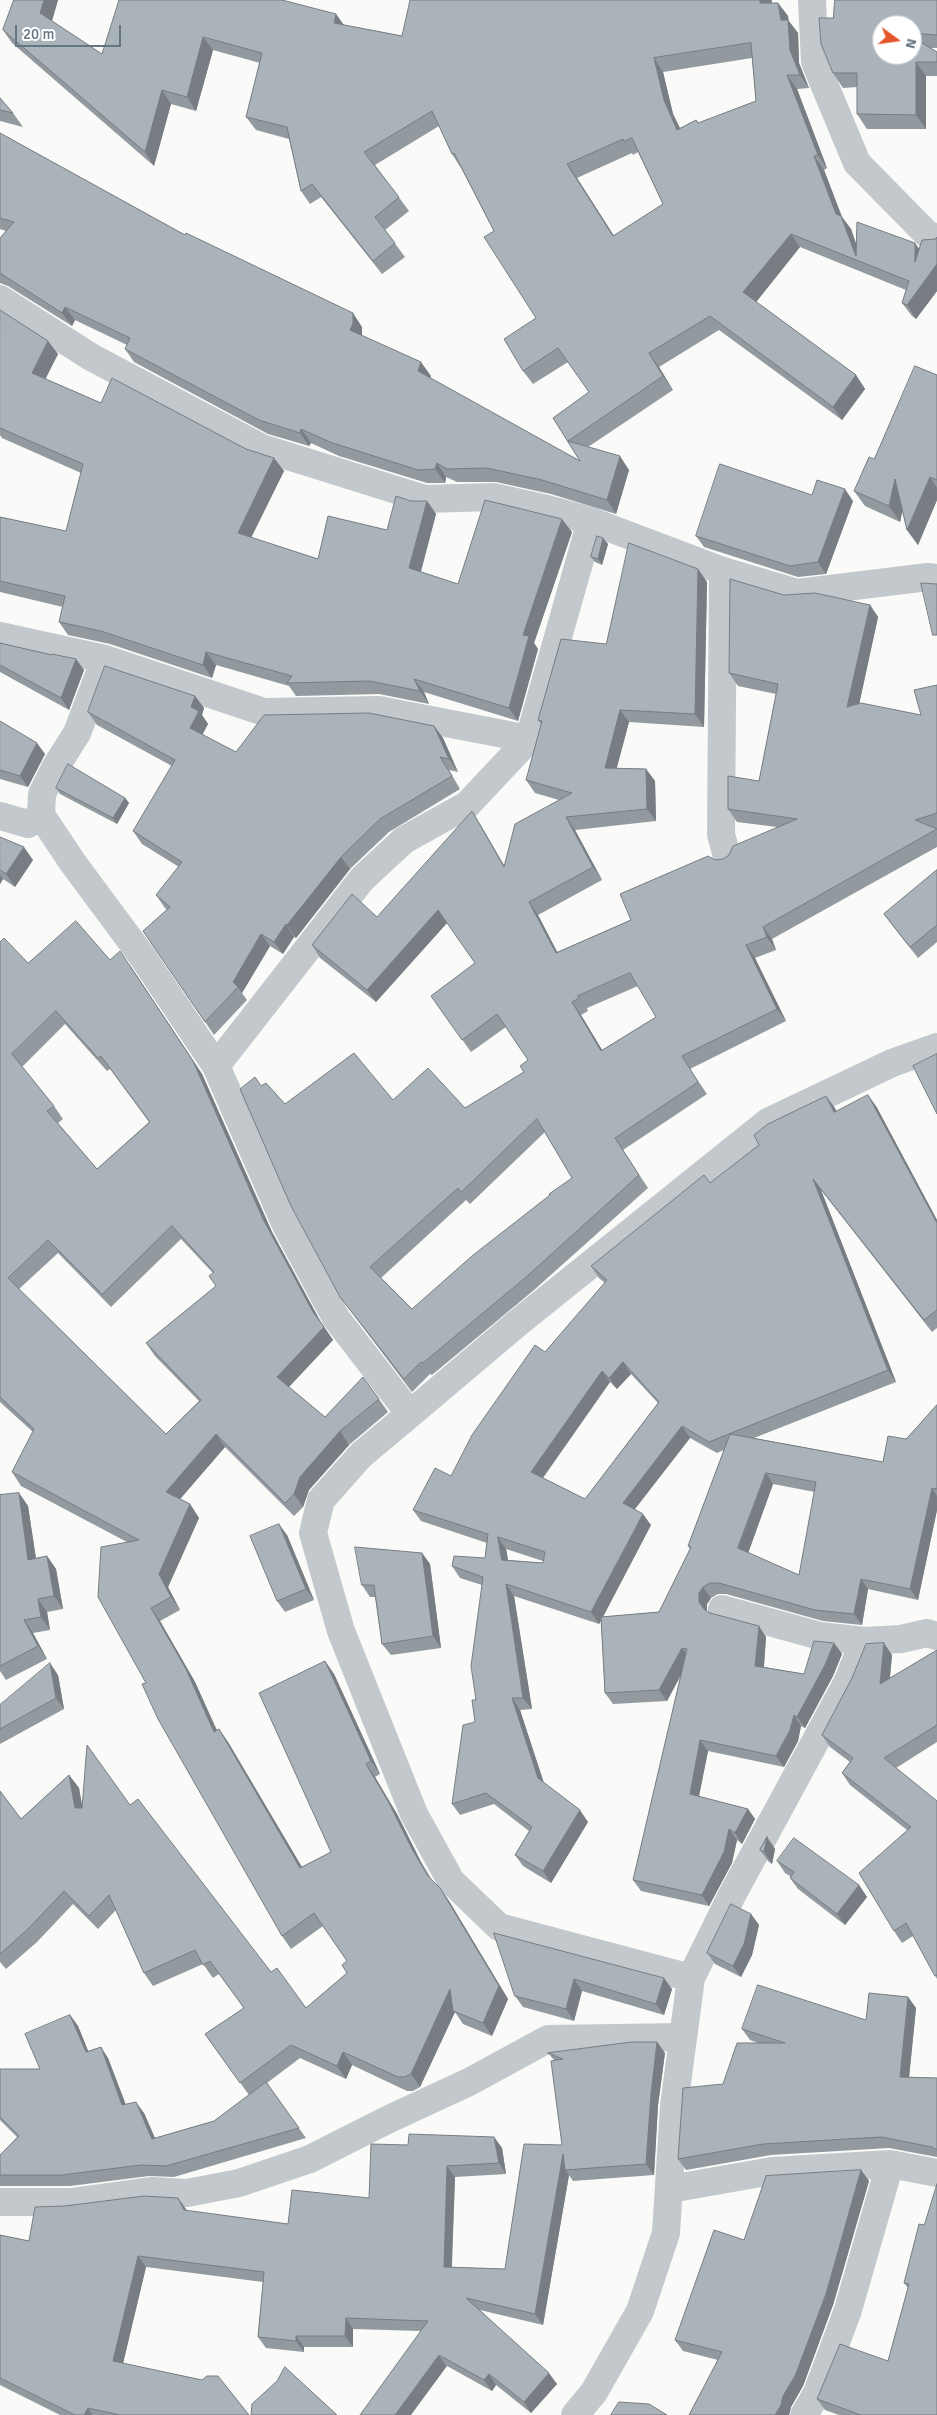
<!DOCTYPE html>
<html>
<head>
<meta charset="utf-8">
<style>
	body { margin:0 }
	#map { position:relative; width:937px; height:2415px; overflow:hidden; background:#fafaf8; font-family:Signika,sans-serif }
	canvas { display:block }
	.north { position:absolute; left:872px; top:15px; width:50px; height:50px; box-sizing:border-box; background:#fff; border:1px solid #c1c8cd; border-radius:50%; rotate:104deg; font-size:14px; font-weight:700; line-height:20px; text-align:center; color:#657683 }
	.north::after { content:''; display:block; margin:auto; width:18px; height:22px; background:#e4572e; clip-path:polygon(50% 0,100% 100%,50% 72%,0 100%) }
	.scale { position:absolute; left:15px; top:25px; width:106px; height:22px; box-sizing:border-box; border:2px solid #657683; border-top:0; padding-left:6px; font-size:15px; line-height:18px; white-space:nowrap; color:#657683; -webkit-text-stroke:4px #fff; paint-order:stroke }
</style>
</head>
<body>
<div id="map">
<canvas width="937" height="2415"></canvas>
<div class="north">N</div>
<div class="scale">20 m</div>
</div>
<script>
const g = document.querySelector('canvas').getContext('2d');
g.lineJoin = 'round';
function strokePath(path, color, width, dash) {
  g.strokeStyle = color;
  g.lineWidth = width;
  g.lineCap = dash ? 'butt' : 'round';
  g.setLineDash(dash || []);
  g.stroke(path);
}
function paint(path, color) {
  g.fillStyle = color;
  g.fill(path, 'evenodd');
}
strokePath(new Path2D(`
	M 812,0 L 815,62 L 857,163 L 927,234 L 937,239
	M 0,299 L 91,357 L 262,448 L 425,499 L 493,497 L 547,509 L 591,521 L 723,571 L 797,593 L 928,577 L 937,578
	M 723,571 L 721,834 L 727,857
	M 0,636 L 105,659 L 264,712 L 379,710 L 529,739
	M 41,815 L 73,863 L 142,956 L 216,1066 L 286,1225 L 336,1318 L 410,1414
	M 0,816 L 28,824 L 41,815 L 42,794 L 55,768 L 77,733 L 105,659
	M 216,1066 L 362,879 L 404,840 L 467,805 L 529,739 L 591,521
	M 722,1609 L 820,1636 L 864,1641 L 901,1639 L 927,1633 L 937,1636
	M 691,1978 L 499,1927 L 451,1881 L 414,1814 L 341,1631 L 313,1533 L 321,1500 L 361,1455 L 410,1414 L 520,1321 L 768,1122 L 892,1063 L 937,1047
	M 670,2189 L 772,2171 L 890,2164 L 937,2173
	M 0,2202 L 71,2202 L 151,2191 L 187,2193 L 239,2183 L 310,2159 L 387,2120 L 469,2082 L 548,2039 L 683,2037
	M 575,2415 L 594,2392 L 640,2311 L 666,2233 L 674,2106 L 691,1978 L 731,1897 L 847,1683 L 864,1641
	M 804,2415 L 817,2393 L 848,2310 L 890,2164`), '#c3c8cc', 28);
paint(new Path2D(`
	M 14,0 L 58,0 L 52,21 L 102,54 L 336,14 L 344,25 L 402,36 L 778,3 L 788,16 L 788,20 L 798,33 L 799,63 L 809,88 L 797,89 L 827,168 L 824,170 L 842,217 L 851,229 L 856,245 L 919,249 L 937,237 L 937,291 L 916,319 L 912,316 L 902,303 L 906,290 L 800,247 L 756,302 L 856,375 L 865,389 L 842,420 L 719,330 L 659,367 L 673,390 L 588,447 L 629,470 L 616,514 L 551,494 L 496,482 L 457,482 L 446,477 L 445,483 L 427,483 L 339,456 L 311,443 L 309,446 L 268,434 L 134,362 L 125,349 L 127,345 L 75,320 L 72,326 L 8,286 L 0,283 L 0,238 L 6,231 L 0,229 L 0,133 L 185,235 L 362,327 L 362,336 L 431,376 L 430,378 L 580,461 L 553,418 L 589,392 L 568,362 L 533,384 L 523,371 L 536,318 L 494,231 L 461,168 L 452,154 L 439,126 L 375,165 L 409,211 L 385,230 L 405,257 L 382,274 L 321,197 L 310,204 L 301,191 L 289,139 L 256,130 L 246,117 L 260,63 L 213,50 L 196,111 L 171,104 L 154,166 L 12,43 L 3,30 ZM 752,58 L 756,101 L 699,123 L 696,120 L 680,128 L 673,114 L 663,72 ZM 638,152 L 663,204 L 614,236 L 577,178 L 632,153 L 633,155 Z
	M 937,0 L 937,48 L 931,48 L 937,52 L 937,76 L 926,76 L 926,129 L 867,129 L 857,114 L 857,87 L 843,88 L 833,73 L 833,18 ZM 882,25 L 912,25 L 912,55 Z
	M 0,98 L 13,113 L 23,127 L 0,121 Z
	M 0,310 L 58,354 L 45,379 L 101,403 L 274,458 L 284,471 L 251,538 L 318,559 L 387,530 L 411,501 L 427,501 L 436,514 L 421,572 L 458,584 L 572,532 L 534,643 L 538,649 L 518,721 L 424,692 L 429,704 L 379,694 L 296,696 L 289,686 L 216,665 L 212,678 L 110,644 L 68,635 L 59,622 L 63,607 L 0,592 L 0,517 L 66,531 L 81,473 L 2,438 L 0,435 Z
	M 937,375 L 937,500 L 918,545 L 907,530 L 902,510 L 900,522 L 865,506 L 854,491 L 874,459 Z
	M 812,495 L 853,501 L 826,574 L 798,577 L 704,547 L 696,536 Z
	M 603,538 L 608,544 L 602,565 L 595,562 L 591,557 Z
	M 698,569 L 707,582 L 704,727 L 629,722 L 617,768 L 646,769 L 655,781 L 656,821 L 575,830 L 602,880 L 538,915 L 557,952 L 631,920 L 715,860 L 723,859 L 777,827 L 737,822 L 728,809 L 759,781 L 776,694 L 738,686 L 729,673 L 784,595 L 870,605 L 878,617 L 859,704 L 921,715 L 937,685 L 937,847 L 772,939 L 776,950 L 755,958 L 786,1021 L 690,1069 L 707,1094 L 623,1150 L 648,1188 L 534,1290 L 432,1375 L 430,1374 L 412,1392 L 340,1297 L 261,1086 L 285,1104 L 393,1100 L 465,1108 L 524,1072 L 528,1060 L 506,1027 L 471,1052 L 431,996 L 475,963 L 447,923 L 376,1002 L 320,958 L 312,945 L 377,917 L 480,824 L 504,865 L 559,800 L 535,793 L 526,780 L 541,724 L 538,720 L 606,644 ZM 638,986 L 656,1017 L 602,1050 L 581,1015 L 588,1011 L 587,1008 ZM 545,1132 L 572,1178 L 412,1309 L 381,1278 L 466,1200 L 470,1204 Z
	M 0,643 L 52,655 L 76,659 L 84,670 L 69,710 L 0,672 Z
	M 195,696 L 204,708 L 202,715 L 208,724 L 202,735 L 236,752 L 434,726 L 443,738 L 458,772 L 449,770 L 460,789 L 389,832 L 350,869 L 296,938 L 294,937 L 283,954 L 270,946 L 242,993 L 247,1000 L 214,1035 L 143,931 L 167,910 L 165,908 L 156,895 L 179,867 L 142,844 L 133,831 L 172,766 L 97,725 L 88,712 Z
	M 0,721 L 45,754 L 28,787 L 0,779 Z
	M 56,788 L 125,798 L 129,803 L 117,824 L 60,794 Z
	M 0,837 L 33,860 L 15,887 L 3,879 L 0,884 Z
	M 937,870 L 937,942 L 918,958 L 892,925 L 884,914 Z
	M 0,942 L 28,963 L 110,960 L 129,964 L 202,1074 L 272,1232 L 321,1322 L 333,1340 L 289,1387 L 325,1417 L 379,1399 L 388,1412 L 349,1445 L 309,1490 L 303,1507 L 294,1516 L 225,1447 L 180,1499 L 190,1504 L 199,1518 L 168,1587 L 180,1610 L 160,1621 L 195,1682 L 217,1730 L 219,1729 L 228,1742 L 302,1867 L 331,1852 L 325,1661 L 334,1674 L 380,1774 L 375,1777 L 397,1814 L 421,1862 L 431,1879 L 440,1888 L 449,1901 L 508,1999 L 492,2036 L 463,2024 L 455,2012 L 420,2087 L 413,2091 L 407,2091 L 352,2065 L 346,2079 L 300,2058 L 267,2083 L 306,2138 L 174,2177 L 149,2176 L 70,2186 L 0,2186 L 0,2155 L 17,2137 L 0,2120 L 0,2069 L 40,2069 L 70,2015 L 78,2026 L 88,2051 L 108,2058 L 126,2105 L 144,2113 L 155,2138 L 214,2121 L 249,2095 L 205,2034 L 244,2008 L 219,1974 L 213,1978 L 203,1964 L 153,1986 L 144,1973 L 116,1910 L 98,1929 L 73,1904 L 37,1942 L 6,1969 L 0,1962 L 0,1791 L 21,1819 L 69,1775 L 79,1788 L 82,1807 L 130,1805 L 271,1972 L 306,2008 L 347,1973 L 347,1961 L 323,1926 L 291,1949 L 282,1936 L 146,1683 L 127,1542 L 21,1486 L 12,1472 L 33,1432 L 0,1402 ZM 65,1024 L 107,1071 L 110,1069 L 149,1122 L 97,1169 L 58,1123 L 63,1119 L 54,1106 L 22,1067 ZM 181,1239 L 213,1273 L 216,1286 L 146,1343 L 155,1356 L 199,1401 L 166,1434 L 19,1289 L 58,1253 L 111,1307 Z
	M 826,1096 L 836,1111 L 876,1106 L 937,1220 L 937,1328 L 932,1332 L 821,1190 L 896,1382 L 754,1438 L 883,1462 L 906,1439 L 937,1405 L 937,1510 L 918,1600 L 868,1589 L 862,1625 L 823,1621 L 726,1594 L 718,1594 L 711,1598 L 707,1604 L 707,1611 L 766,1637 L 764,1667 L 804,1674 L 834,1643 L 842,1654 L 833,1676 L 805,1728 L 801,1726 L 798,1741 L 784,1767 L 708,1751 L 699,1797 L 748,1809 L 755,1819 L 742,1844 L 737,1840 L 732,1863 L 709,1906 L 641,1891 L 633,1880 L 681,1675 L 667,1701 L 613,1704 L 605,1693 L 601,1621 L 599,1624 L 514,1596 L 532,1709 L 520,1710 L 544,1783 L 588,1822 L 551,1883 L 523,1866 L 515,1855 L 529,1831 L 494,1804 L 460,1815 L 452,1804 L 475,1722 L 482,1585 L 460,1578 L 452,1566 L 485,1558 L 487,1543 L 421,1521 L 413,1510 L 451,1476 L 545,1352 L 605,1283 L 599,1278 L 591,1266 L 710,1183 ZM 631,1374 L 658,1403 L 585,1499 L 543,1478 L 610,1382 L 617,1389 ZM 690,1438 L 717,1453 L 724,1450 L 688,1546 L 690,1549 L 659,1612 L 603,1617 L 651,1525 L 635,1509 ZM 773,1484 L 815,1492 L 799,1575 L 748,1553 ZM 506,1549 L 543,1561 L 543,1563 L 508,1560 Z
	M 19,1493 L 28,1506 L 36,1558 L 47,1556 L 56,1569 L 63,1609 L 47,1612 L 50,1630 L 33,1633 L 47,1659 L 6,1680 L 0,1671 L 0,1495 Z
	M 287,1535 L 314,1600 L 285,1612 L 277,1601 Z
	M 422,1553 L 430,1564 L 441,1648 L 391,1655 L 382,1644 L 375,1597 L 370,1597 L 362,1585 Z
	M 937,1650 L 937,1742 L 896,1768 L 937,1801 L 937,1979 L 913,1936 L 902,1943 L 894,1931 L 907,1830 L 850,1785 L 842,1773 L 850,1762 L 830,1747 L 822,1735 L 852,1678 L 892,1655 L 890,1678 Z
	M 58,1675 L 64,1709 L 0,1744 L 0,1705 Z
	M 767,1837 L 775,1849 L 772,1864 L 768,1861 L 760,1850 Z
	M 777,1861 L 859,1885 L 867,1897 L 845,1925 L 798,1889 L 790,1878 L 790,1876 L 785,1873 Z
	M 751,1914 L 759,1925 L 752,1955 L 741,1977 L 715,1964 L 707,1953 Z
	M 494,1933 L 672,1989 L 664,2015 L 582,1991 L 574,2021 L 523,2007 L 515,1996 Z
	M 908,1997 L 916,2008 L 909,2077 L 937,2078 L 937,2157 L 889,2148 L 771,2155 L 686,2170 L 678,2159 L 723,2084 L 758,2043 L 750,2040 L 742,2029 L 866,2020 Z
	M 657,2042 L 665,2053 L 658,2105 L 654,2175 L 573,2181 L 569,2175 L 543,2325 L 480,2310 L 557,2384 L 531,2413 L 496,2385 L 492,2391 L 447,2366 L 421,2331 L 353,2329 L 353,2347 L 304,2347 L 304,2352 L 266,2348 L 258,2337 L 263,2282 L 146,2267 L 123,2363 L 249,2415 L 60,2415 L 0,2385 L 0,2235 L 29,2241 L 65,2206 L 178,2198 L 187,2211 L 288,2224 L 369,2198 L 408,2145 L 494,2137 L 502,2148 L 506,2174 L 455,2177 L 452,2267 L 505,2269 L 562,2145 L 554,2060 L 548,2053 Z
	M 861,2170 L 869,2181 L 833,2305 L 803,2386 L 791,2407 L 789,2415 L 689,2415 L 718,2360 L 683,2351 L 675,2340 L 744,2240 Z
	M 924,2225 L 937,2415 L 839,2415 L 825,2410 L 817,2399 L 888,2361 L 908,2288 L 904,2283 Z`), '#929a9f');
paint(new Path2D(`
	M 44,0 L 58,0 L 50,27 L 40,13 Z
	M 760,0 L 772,0 L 769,17 L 760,3 Z
	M 778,3 L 788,16 L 789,22 L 788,20 L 798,33 L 799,63 L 809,88 L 800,75 L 790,50 L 781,20 Z
	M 336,14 L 345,27 L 334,23 Z
	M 203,37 L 213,50 L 196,111 L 187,97 Z
	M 654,58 L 663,72 L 673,114 L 687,143 L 677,130 L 664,100 Z
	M 916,62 L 926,76 L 926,129 L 916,115 Z
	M 787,75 L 797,89 L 827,168 L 818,155 Z
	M 162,90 L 171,104 L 154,166 L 145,152 Z
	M 814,156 L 824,170 L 842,217 L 851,229 L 863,263 L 856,256 L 836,214 Z
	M 567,164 L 577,178 L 623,250 L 613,236 Z
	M 791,234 L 800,247 L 753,306 L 743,292 Z
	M 915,243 L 925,257 L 915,262 Z
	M 937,264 L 937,291 L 916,319 L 907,305 Z
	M 65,307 L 75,320 L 72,326 L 62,313 Z
	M 353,313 L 362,327 L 362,338 L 350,330 Z
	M 48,341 L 58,354 L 42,386 L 32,373 Z
	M 649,353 L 659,367 L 673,390 L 663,376 Z
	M 421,362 L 431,376 L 427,384 L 418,371 Z
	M 856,375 L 865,389 L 842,420 L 833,407 Z
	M 301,429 L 311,443 L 309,446 L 300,433 Z
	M 620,456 L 629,470 L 616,514 L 607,500 Z
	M 274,458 L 284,471 L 247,546 L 238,533 Z
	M 437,463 L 446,477 L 445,483 L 435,469 Z
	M 930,477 L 937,488 L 937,500 L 918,545 L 907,530 Z
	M 895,479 L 906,495 L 900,522 L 889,506 Z
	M 845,489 L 853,501 L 826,574 L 818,562 Z
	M 427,501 L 436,514 L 418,581 L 409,568 Z
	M 562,519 L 572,532 L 534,643 L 538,649 L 518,721 L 509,708 L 523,635 Z
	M 603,538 L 608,544 L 602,565 L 598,559 Z
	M 698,569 L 707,582 L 704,727 L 695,714 Z
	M 870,605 L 878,617 L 856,719 L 847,707 Z
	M 206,652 L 216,665 L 212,678 L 203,665 Z
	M 76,659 L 84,670 L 69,710 L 61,698 Z
	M 414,679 L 424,692 L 429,704 L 420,691 Z
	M 195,696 L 204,708 L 202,715 L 208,724 L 199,741 L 190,728 L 191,707 Z
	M 620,710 L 629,722 L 613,780 L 605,768 Z
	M 434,726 L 443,738 L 458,772 L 449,759 Z
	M 37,743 L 45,754 L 28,787 L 20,776 Z
	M 646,769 L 655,781 L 656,821 L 647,809 Z
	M 125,798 L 129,803 L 117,824 L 113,818 Z
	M 472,811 L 480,824 L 512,880 L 504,867 Z
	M 566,817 L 575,830 L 602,880 L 593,867 Z
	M 24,847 L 33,860 L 15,887 L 6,874 Z
	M 341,857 L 350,869 L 296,938 L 287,925 Z
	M 0,875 L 3,879 L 0,884 Z
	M 529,902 L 538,915 L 564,965 L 556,953 Z
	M 438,910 L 447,923 L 376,1002 L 367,990 Z
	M 286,924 L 294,937 L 283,954 L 274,942 Z
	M 763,927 L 772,939 L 776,950 L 767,937 Z
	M 261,934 L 270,946 L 242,993 L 238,987 L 233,982 Z
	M 746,945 L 755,958 L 786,1021 L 777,1009 Z
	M 129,964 L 202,1074 L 272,1232 L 322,1325 L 313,1312 L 263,1219 Z
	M 572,1002 L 581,1015 L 610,1063 L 601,1051 Z
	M 868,1095 L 876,1106 L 937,1220 L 937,1223 Z
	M 826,1096 L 835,1108 L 842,1124 L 834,1112 Z
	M 813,1179 L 821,1190 L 896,1382 L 888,1370 Z
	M 324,1327 L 333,1340 L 286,1390 L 277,1377 Z
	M 623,1362 L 631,1374 L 617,1389 L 609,1378 Z
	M 602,1371 L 610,1382 L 539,1483 L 531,1472 Z
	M 682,1426 L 690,1438 L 631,1514 L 623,1503 Z
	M 340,1431 L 349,1445 L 309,1490 L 303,1507 L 294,1494 L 300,1477 Z
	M 216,1434 L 225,1447 L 175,1505 L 166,1492 Z
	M 766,1473 L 773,1484 L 746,1559 L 738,1548 Z
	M 932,1488 L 937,1496 L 937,1510 L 918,1600 L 910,1589 Z
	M 19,1493 L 28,1506 L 38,1573 L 28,1560 Z
	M 190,1504 L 199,1518 L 168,1587 L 180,1610 L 171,1597 L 159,1574 Z
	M 643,1514 L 651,1525 L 599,1624 L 591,1612 Z
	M 279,1524 L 287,1535 L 314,1600 L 306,1589 Z
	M 498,1537 L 506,1549 L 510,1571 L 502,1560 Z
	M 422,1553 L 430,1564 L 441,1648 L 433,1636 Z
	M 47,1556 L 56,1569 L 63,1609 L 54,1596 Z
	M 861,1579 L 868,1589 L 862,1625 L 854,1614 Z
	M 506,1584 L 514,1596 L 532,1709 L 523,1698 Z
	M 703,1587 L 711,1598 L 707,1604 L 707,1613 L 711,1620 L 699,1602 L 699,1593 Z
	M 38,1599 L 47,1612 L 50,1630 L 41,1617 Z
	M 151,1608 L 160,1621 L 195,1682 L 223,1745 L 214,1732 Z
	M 24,1620 L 33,1633 L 47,1659 L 38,1646 Z
	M 759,1626 L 766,1637 L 763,1677 L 755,1666 Z
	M 834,1643 L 842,1654 L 833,1676 L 805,1728 L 797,1717 Z
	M 884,1643 L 892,1655 L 888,1696 L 880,1684 Z
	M 682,1648 L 690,1658 L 667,1701 L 659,1690 Z
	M 325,1661 L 334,1674 L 380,1774 L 371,1761 Z
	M 50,1663 L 58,1675 L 64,1709 L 56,1698 Z
	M 512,1698 L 520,1710 L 546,1790 L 538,1778 Z
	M 794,1715 L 801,1726 L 798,1741 L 784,1767 L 776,1756 Z
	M 219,1729 L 228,1742 L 310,1881 L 300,1868 Z
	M 700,1740 L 708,1751 L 697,1805 L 690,1794 Z
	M 366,1764 L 375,1777 L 397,1814 L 421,1862 L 437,1889 L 412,1849 Z
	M 69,1775 L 79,1788 L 85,1821 L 75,1808 Z
	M 748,1809 L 755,1819 L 742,1844 L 735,1833 Z
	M 580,1810 L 588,1822 L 551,1883 L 543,1871 Z
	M 729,1829 L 737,1840 L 732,1863 L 709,1906 L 702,1895 Z
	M 767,1837 L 775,1849 L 772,1864 L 764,1852 Z
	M 859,1885 L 867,1897 L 845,1925 L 837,1914 Z
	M 440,1888 L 449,1901 L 508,1999 L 492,2036 L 483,2023 Z
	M 751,1914 L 759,1925 L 752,1955 L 741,1977 L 733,1966 Z
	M 664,1978 L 672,1989 L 664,2015 L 656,2004 Z
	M 574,1979 L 582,1991 L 574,2021 L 566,2009 Z
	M 450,1989 L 453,2011 L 455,2012 L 420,2087 L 411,2074 Z
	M 908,1997 L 916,2008 L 908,2088 L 900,2077 Z
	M 70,2015 L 78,2026 L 93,2063 L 86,2052 Z
	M 657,2042 L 665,2053 L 658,2105 L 654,2175 L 646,2164 L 651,2094 Z
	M 101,2047 L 108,2058 L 130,2116 L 122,2105 Z
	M 343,2052 L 352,2065 L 346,2079 L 337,2066 Z
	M 136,2102 L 144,2113 L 160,2150 L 152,2139 Z
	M 494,2137 L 502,2148 L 506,2174 L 499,2163 Z
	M 563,2154 L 565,2170 L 569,2175 L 543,2325 L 535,2314 Z
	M 447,2166 L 455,2177 L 451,2278 L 444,2267 Z
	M 861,2170 L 869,2181 L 833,2305 L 803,2386 L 791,2407 L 789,2415 L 775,2415 L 783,2396 Z
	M 178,2198 L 186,2209 L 191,2221 L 184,2210 Z
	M 138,2256 L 146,2267 L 121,2372 L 113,2361 Z
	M 346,2318 L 353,2329 L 353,2347 L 345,2336 Z
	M 296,2336 L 304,2347 L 304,2352 L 296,2341 Z
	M 439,2355 L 447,2366 L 411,2415 L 395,2415 Z
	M 549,2373 L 557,2384 L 531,2413 L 524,2402 Z
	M 489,2374 L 496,2385 L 492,2391 L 484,2380 Z
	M 88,2408 L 92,2415 L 84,2415 Z`), '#777d82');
const building = new Path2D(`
	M 14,0 L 44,0 L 40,13 L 102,54 L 119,0 L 282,0 L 336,14 L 334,23 L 402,36 L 410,0 L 760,0 L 760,3 L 778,3 L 781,20 L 788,20 L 790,50 L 800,75 L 787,75 L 818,155 L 814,156 L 836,214 L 841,216 L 856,256 L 857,222 L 915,243 L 915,262 L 922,240 L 936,239 L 937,237 L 937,264 L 907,305 L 902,303 L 909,281 L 791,234 L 743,292 L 856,375 L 833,407 L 710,316 L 649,353 L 663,376 L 568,441 L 620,456 L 607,500 L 542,480 L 487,468 L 447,469 L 437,463 L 435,469 L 418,470 L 330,442 L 301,429 L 300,433 L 259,420 L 125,349 L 130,338 L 65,307 L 62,313 L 0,273 L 0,238 L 14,222 L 0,218 L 0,133 L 185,235 L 186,233 L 353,313 L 353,324 L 350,330 L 421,362 L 418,371 L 580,461 L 553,418 L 589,392 L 558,348 L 523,371 L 504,339 L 536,318 L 484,237 L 494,231 L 454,153 L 452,154 L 432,111 L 364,152 L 399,197 L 375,217 L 395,243 L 373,261 L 312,184 L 301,191 L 287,127 L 246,117 L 262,53 L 203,37 L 187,97 L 162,90 L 145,152 L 3,30 ZM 751,43 L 756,101 L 698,123 L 696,120 L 677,130 L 664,100 L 654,58 ZM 632,138 L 663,204 L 613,236 L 567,164 L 623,139 L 624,141 Z
	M 835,0 L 937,0 L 937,35 L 912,33 L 912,25 L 882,25 L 882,55 L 912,55 L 912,37 L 937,52 L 937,62 L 916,62 L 916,115 L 857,114 L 857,73 L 833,73 L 821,44 L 819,18 L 833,18 Z
	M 0,98 L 13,113 L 0,110 Z
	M 0,310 L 48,341 L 32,373 L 101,403 L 112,378 L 246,449 L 274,458 L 238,533 L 318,559 L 328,516 L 387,530 L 396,496 L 411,501 L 427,501 L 409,568 L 458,584 L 485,500 L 562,519 L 523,635 L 529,636 L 509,708 L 414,679 L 420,691 L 369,681 L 287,683 L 292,676 L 206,652 L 203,665 L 101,631 L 59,622 L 65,596 L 0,581 L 0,517 L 66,531 L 83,464 L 0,428 Z
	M 915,366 L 937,375 L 937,480 L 930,477 L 907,530 L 895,479 L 889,506 L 854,491 L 869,457 L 874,459 Z
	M 720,464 L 812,495 L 817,480 L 845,489 L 818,562 L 790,566 L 696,536 Z
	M 597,536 L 603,538 L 598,559 L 591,557 Z
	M 629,543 L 698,569 L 695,714 L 620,710 L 605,768 L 646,769 L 647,809 L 566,817 L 593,867 L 529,902 L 556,953 L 631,920 L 620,894 L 708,856 L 715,860 L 723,859 L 729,855 L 733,846 L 797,819 L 728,809 L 728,776 L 759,781 L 778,684 L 729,673 L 730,579 L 784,595 L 815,593 L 870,605 L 847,707 L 861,703 L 921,715 L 914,690 L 937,685 L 937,813 L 915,820 L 937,829 L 763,927 L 767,937 L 746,945 L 777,1009 L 682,1056 L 698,1082 L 615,1138 L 639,1175 L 525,1278 L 423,1363 L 421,1362 L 404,1379 L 340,1297 L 291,1206 L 240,1089 L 255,1077 L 261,1086 L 266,1083 L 285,1104 L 354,1053 L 393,1100 L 428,1068 L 465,1108 L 524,1072 L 520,1066 L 528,1060 L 497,1014 L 462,1040 L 431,996 L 475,963 L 438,910 L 367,990 L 312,945 L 352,894 L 377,917 L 472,811 L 504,867 L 515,824 L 572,793 L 526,780 L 542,721 L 538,720 L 561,639 L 606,644 ZM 630,973 L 656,1017 L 601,1051 L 572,1002 L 579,998 L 578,996 ZM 537,1119 L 572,1178 L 549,1194 L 550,1195 L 472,1256 L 412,1309 L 370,1267 L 458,1188 L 461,1192 Z
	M 921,583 L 937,584 L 937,635 L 933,635 Z
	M 0,643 L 52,655 L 52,654 L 76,659 L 61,698 L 0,665 Z
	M 105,666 L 195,696 L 191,707 L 199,711 L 190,728 L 236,752 L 264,715 L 369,713 L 434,726 L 449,759 L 440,757 L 452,776 L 380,819 L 341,857 L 287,925 L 286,924 L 274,942 L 261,934 L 233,982 L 238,987 L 205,1022 L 143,931 L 170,907 L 156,895 L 182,862 L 133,831 L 175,760 L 88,712 Z
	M 0,721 L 37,743 L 20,776 L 0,770 Z
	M 68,764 L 125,798 L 113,818 L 56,788 Z
	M 0,837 L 24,847 L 6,874 L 0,870 Z
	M 937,870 L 937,925 L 910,947 L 884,914 Z
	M 76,921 L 110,960 L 120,951 L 193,1061 L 263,1219 L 313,1312 L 324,1327 L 277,1377 L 325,1417 L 363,1377 L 379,1399 L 340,1431 L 300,1477 L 294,1494 L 285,1503 L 216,1434 L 166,1492 L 190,1504 L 159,1574 L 171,1597 L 151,1608 L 186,1669 L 214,1732 L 219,1729 L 300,1868 L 331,1852 L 259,1693 L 325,1661 L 371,1761 L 366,1764 L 388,1801 L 412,1849 L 428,1876 L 440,1888 L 499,1986 L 483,2023 L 453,2011 L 450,1989 L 411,2074 L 404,2077 L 398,2077 L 343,2052 L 337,2066 L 291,2045 L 240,2083 L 205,2034 L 244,2008 L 210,1961 L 203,1965 L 195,1950 L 144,1973 L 109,1895 L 89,1916 L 64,1891 L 28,1929 L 0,1954 L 0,1791 L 21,1819 L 69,1775 L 75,1808 L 82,1808 L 87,1745 L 130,1805 L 138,1799 L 271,1972 L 277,1968 L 306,2008 L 347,1973 L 342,1965 L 347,1961 L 314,1913 L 282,1936 L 158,1719 L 142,1684 L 146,1683 L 98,1597 L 101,1547 L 139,1540 L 12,1472 L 34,1429 L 0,1397 L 0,942 L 4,938 L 28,963 ZM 56,1011 L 98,1058 L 101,1056 L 150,1122 L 97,1169 L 47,1111 L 54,1106 L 12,1054 ZM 172,1226 L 214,1272 L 209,1276 L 216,1286 L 146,1343 L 201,1400 L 166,1434 L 8,1278 L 48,1240 L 102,1294 Z
	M 937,1054 L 937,1114 L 913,1066 Z
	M 868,1095 L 937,1223 L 937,1310 L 924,1320 L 813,1179 L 888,1370 L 709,1442 L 682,1426 L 623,1503 L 643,1514 L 591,1612 L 506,1584 L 523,1698 L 512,1698 L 538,1778 L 580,1810 L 543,1871 L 515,1855 L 532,1827 L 486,1793 L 452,1804 L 463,1725 L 475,1722 L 472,1700 L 476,1700 L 471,1666 L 483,1577 L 452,1566 L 454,1556 L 485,1558 L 488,1534 L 413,1510 L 435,1468 L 451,1476 L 472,1435 L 535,1345 L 545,1352 L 607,1280 L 591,1266 L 704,1175 L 710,1183 L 759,1145 L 754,1135 L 768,1124 L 826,1096 L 834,1112 ZM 623,1362 L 659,1402 L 585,1499 L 531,1472 L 602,1371 L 609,1378 ZM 498,1537 L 545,1552 L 543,1563 L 502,1560 Z
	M 937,1405 L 937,1489 L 932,1488 L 910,1589 L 861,1579 L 854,1614 L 815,1610 L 719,1583 L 710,1583 L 703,1587 L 699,1593 L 699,1602 L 704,1609 L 710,1613 L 759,1626 L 755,1666 L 804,1674 L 814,1641 L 834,1643 L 825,1665 L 797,1717 L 794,1715 L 790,1730 L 776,1756 L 700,1740 L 690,1794 L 748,1809 L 735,1833 L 729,1829 L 724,1852 L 702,1895 L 633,1880 L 687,1649 L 682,1648 L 659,1690 L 605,1693 L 601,1617 L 659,1612 L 691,1547 L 688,1546 L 730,1434 L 883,1462 L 888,1436 L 906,1439 ZM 766,1473 L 816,1482 L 799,1575 L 738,1548 Z
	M 19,1493 L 28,1560 L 47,1556 L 54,1596 L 38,1599 L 41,1617 L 24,1620 L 38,1646 L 0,1666 L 0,1495 Z
	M 279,1524 L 306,1589 L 277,1601 L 250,1536 Z
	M 355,1547 L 422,1553 L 433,1636 L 382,1644 L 374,1585 L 362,1585 Z
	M 884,1643 L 880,1684 L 937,1650 L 937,1725 L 884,1758 L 937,1801 L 937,1975 L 935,1976 L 906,1923 L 894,1931 L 859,1873 L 911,1827 L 842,1773 L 853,1758 L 822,1735 L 852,1678 L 866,1644 Z
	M 50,1663 L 56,1698 L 0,1729 L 0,1705 Z
	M 767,1837 L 764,1852 L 760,1850 Z
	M 794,1838 L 859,1885 L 837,1914 L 790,1878 L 794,1872 L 777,1861 Z
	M 731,1904 L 751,1914 L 744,1944 L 733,1966 L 707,1953 Z
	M 494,1933 L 664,1978 L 656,2004 L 574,1979 L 566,2009 L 515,1996 Z
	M 758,1985 L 866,2020 L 869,1993 L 908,1997 L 900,2077 L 937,2078 L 937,2150 L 932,2147 L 881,2137 L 763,2144 L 678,2159 L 683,2088 L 723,2084 L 737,2043 L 785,2043 L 742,2029 Z
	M 70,2015 L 86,2052 L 101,2047 L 122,2105 L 136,2102 L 152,2139 L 214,2121 L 266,2082 L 299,2128 L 166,2166 L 141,2165 L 62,2175 L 0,2175 L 0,2155 L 19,2136 L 0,2117 L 0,2069 L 40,2069 L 25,2034 Z
	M 632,2042 L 657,2042 L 651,2094 L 646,2164 L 565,2170 L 563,2154 L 535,2314 L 466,2298 L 549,2373 L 524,2402 L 489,2374 L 484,2380 L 439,2355 L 395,2415 L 360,2415 L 428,2321 L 346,2318 L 345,2336 L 296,2336 L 296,2341 L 258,2337 L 264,2272 L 138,2256 L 113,2361 L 202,2380 L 207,2376 L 218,2376 L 249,2415 L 120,2415 L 88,2408 L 84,2415 L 75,2415 L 0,2378 L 0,2235 L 29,2241 L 35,2207 L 65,2206 L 144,2196 L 178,2198 L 184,2210 L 288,2224 L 292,2190 L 369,2198 L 371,2144 L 408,2145 L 409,2134 L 494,2137 L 499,2163 L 447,2166 L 444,2267 L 505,2269 L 524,2144 L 562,2145 L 551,2061 L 563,2059 L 548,2053 Z
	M 861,2170 L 826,2294 L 795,2376 L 783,2396 L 781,2405 L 775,2415 L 689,2415 L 722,2352 L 675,2340 L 714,2230 L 744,2240 L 766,2176 Z
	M 937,2184 L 937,2415 L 861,2415 L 817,2399 L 840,2344 L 888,2361 L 909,2284 L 904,2283 L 919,2224 L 924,2225 Z
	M 285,2367 L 337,2415 L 251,2415 L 252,2404 L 277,2381 Z
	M 619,2402 L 649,2404 L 667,2415 L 611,2415 Z`);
paint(building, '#aab3b9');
strokePath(building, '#777d82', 1);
</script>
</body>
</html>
